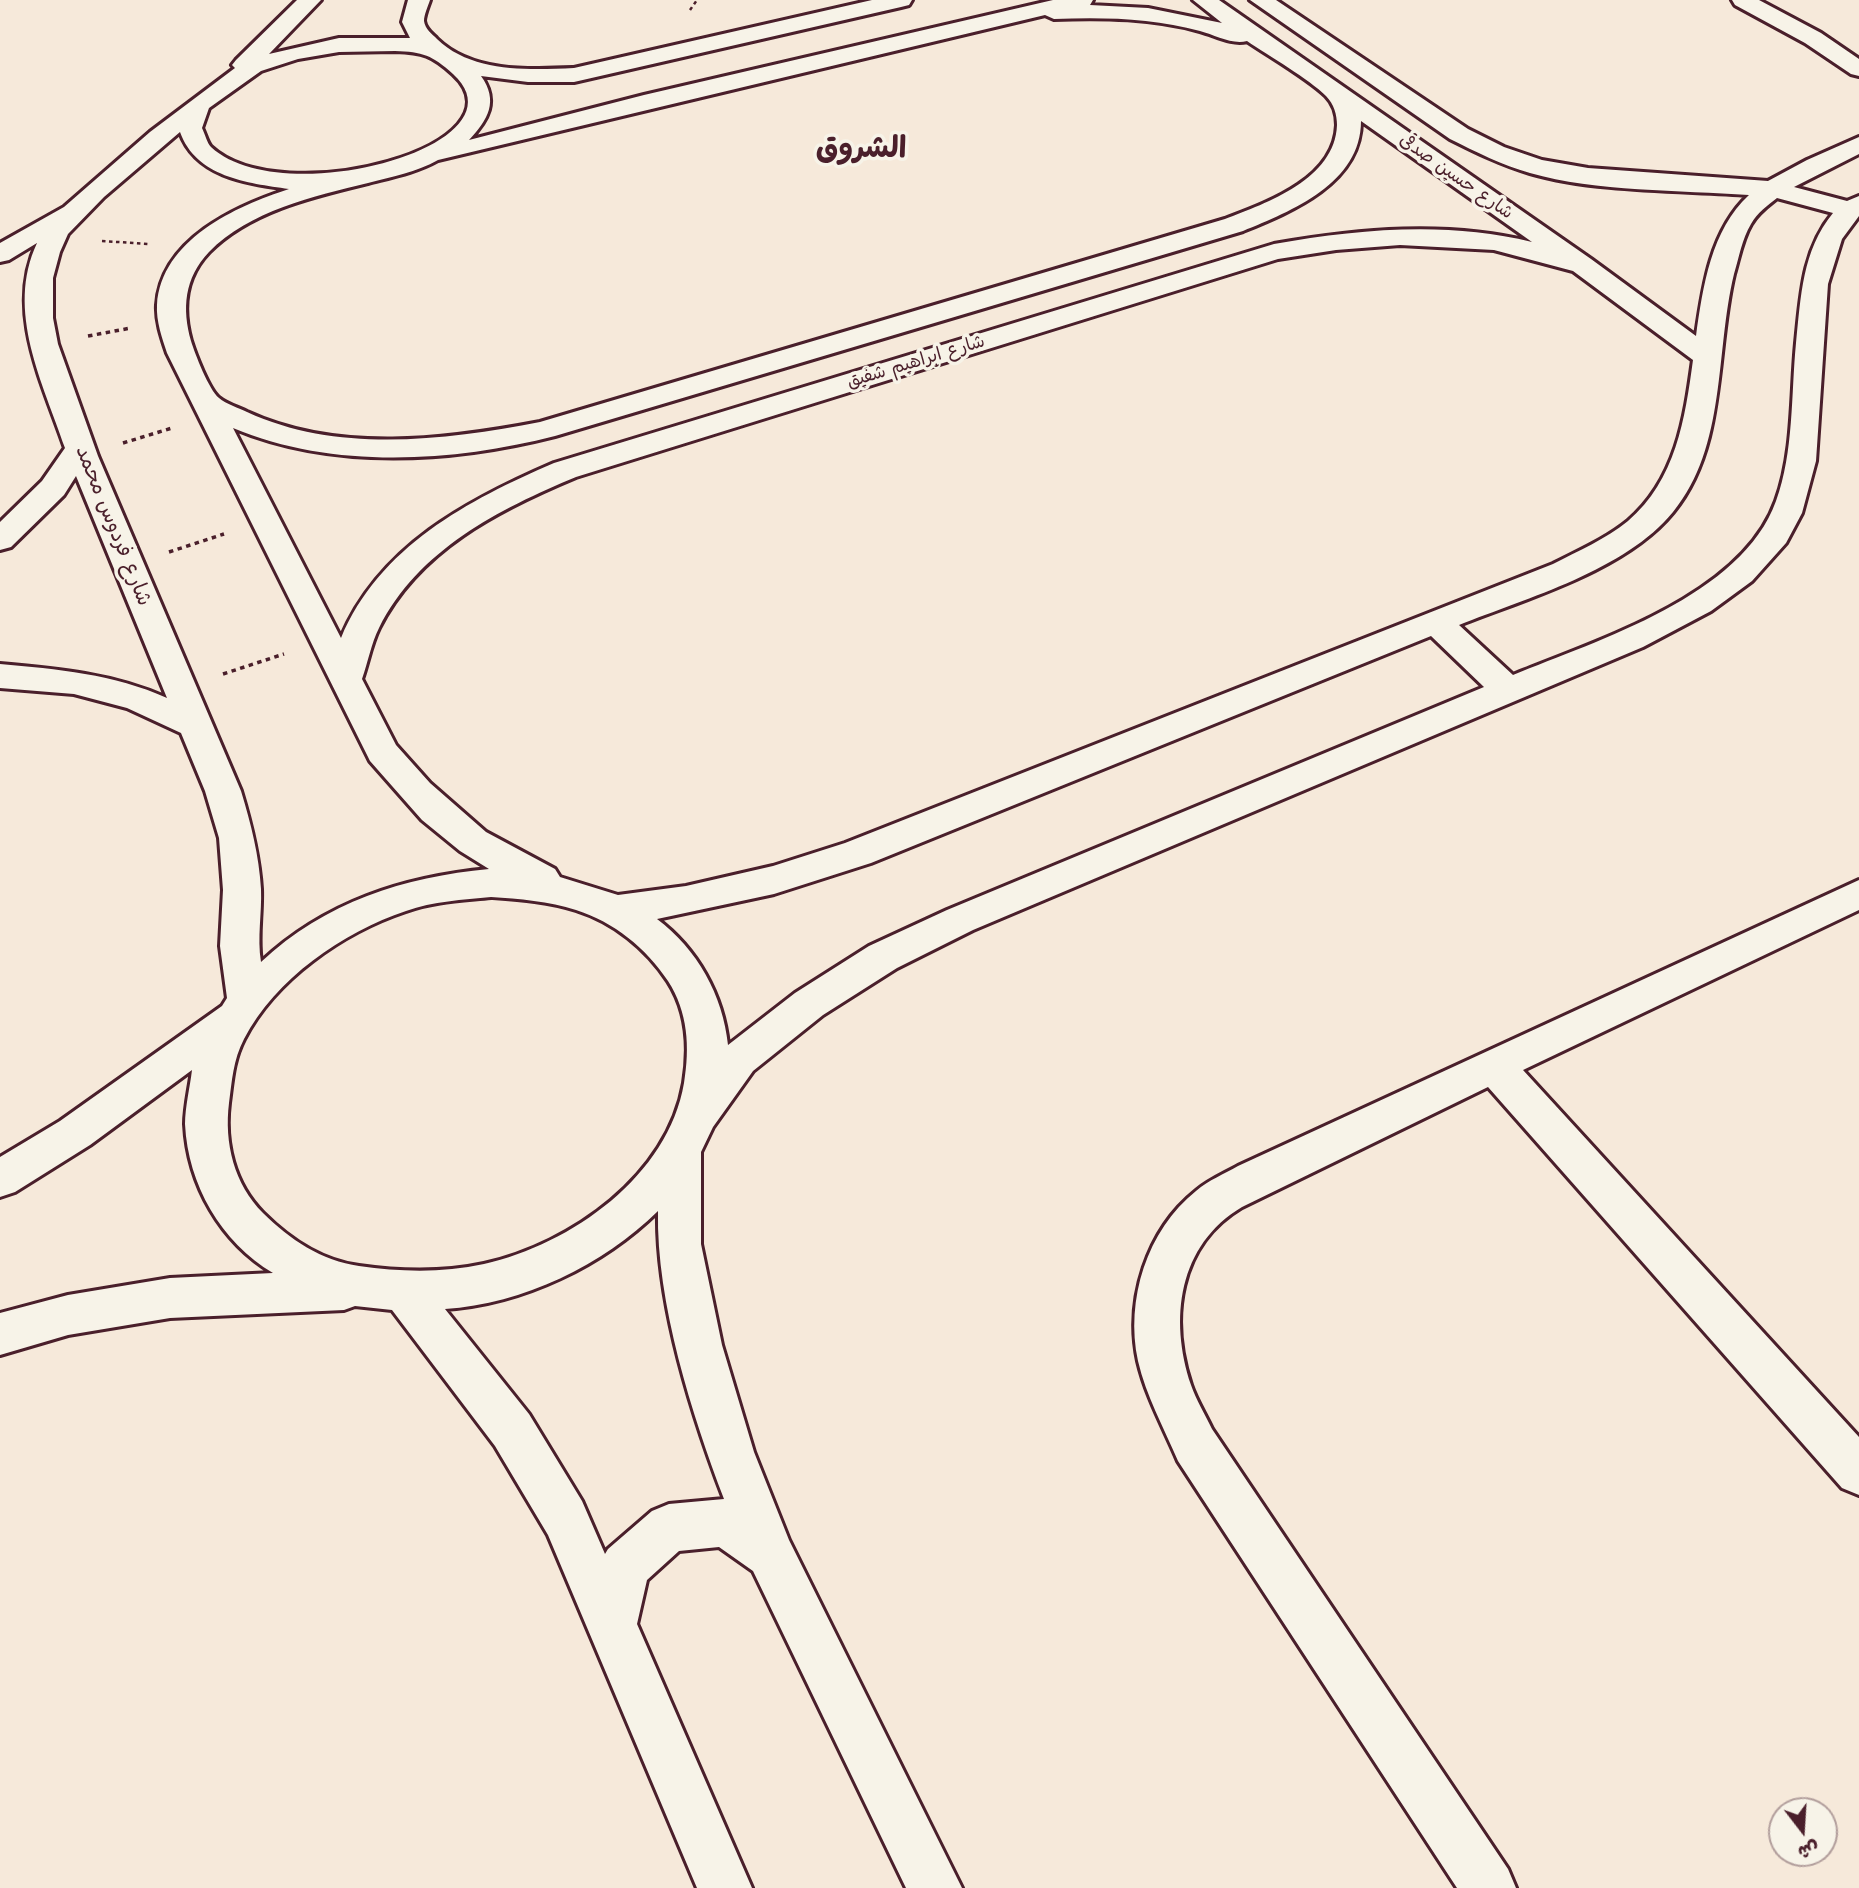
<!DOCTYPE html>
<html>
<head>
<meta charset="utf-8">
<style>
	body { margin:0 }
	#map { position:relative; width:1859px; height:1888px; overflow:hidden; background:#f6e9da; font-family:"Shantell Sans","Playpen Sans Arabic",sans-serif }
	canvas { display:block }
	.north { position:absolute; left:1768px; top:1797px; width:70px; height:70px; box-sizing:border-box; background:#f7f3e8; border:2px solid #b29e9c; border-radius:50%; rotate:163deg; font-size:19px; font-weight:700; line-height:28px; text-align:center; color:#4a1f2b }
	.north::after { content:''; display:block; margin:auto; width:24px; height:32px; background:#4a1f2b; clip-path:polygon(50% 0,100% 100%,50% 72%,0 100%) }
</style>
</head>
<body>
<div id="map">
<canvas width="1859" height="1888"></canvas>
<div class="north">ش</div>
</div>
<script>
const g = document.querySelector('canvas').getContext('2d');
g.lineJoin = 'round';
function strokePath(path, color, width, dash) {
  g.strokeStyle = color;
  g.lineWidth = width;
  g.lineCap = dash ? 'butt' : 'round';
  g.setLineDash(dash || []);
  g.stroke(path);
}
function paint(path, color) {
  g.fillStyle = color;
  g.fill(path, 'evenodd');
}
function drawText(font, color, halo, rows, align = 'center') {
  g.font = font + ' "Shantell Sans","Playpen Sans Arabic",sans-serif';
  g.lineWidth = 7;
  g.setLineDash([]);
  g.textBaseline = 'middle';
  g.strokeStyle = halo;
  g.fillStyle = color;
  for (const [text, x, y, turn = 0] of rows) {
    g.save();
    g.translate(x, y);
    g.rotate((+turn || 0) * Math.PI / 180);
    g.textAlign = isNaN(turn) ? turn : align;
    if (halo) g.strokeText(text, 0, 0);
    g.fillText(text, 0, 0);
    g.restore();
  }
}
const minor = new Path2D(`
	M 297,0 L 321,0 L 269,54 L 339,38 L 410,38 L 402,22 L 408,0 L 430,0 C 428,6 424,15 424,21 C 425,29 432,34 437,39 C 472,73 529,70 574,68 L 872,0 L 912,0 L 909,5 L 901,7 L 574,82 L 528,82 L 481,76 C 499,101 488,120 469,140 L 644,95 L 1053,0 L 1093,0 L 1090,5 L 1148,8 L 1222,23 L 1193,0 L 1219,0 L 1591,259 L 1696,336 C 1703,286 1711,230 1749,195 C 1680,190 1596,192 1530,173 C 1502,165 1476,152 1450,139 L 1250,0 L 1276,0 L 1468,129 L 1504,147 L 1542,160 L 1588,168 L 1768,181 L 1807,160 L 1859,137 L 1859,154 L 1794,187 L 1847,201 L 1859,196 L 1859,216 L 1842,239 L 1828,284 L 1816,461 L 1802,513 L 1786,543 L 1752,581 L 1711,611 L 1643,647 L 973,930 L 897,968 L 823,1015 L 753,1071 L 713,1127 L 701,1152 L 701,1244 L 722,1345 L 754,1452 L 789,1540 L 962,1888 L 906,1888 L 753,1571 L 719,1547 L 679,1551 L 647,1580 L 637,1624 L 752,1888 L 697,1888 L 548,1535 L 495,1446 L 392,1310 L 355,1306 L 344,1310 L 170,1318 L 68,1335 L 0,1355 L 0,1313 L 68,1295 L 170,1278 L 273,1273 C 221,1242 188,1185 185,1124 C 185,1107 190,1087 192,1070 L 90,1145 L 15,1192 L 0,1197 L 0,1157 L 60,1121 L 222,1006 L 227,998 L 220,946 L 223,890 L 219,838 L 205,791 L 181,733 L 127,708 L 74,694 L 0,688 L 0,664 C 57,669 114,674 167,698 L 76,476 L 64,495 L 11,547 L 0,550 L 0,522 L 42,481 L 65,448 C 43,383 5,311 37,243 L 9,260 L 0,262 L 0,243 L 64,207 L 150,132 L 235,68 L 232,65 L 236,60 ZM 1045,15 L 1054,19 C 1103,17 1153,18 1200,31 C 1215,35 1232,45 1247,41 C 1269,56 1309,79 1326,96 C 1334,104 1337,115 1337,125 C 1335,179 1267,203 1225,219 L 540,422 C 446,440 338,454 247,412 C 239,408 226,404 219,398 C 209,390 195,354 191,341 C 182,309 184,278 209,252 C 249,211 314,196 368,183 C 391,177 417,172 438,160 ZM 395,51 C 423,52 432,55 453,74 C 531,145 282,213 211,147 C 207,143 205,134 202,128 L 209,108 L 261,71 L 298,59 L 339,52 ZM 1361,121 L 1532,242 C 1447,221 1359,229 1274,244 L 554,463 C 468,500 379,547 341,638 L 233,428 C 333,470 453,462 555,436 L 1243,231 C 1292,211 1361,183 1361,121 ZM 180,132 C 196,177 247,183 289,189 C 236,206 161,240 157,305 C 156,321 162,338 167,353 L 370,761 L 422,820 L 460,851 L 489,869 C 404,877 325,902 261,962 C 257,937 262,914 261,889 C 259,855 251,824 241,791 L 98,456 L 58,344 L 53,318 L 53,278 L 60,252 L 68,234 L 104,197 ZM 1777,198 L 1833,213 C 1802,251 1801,296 1796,343 C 1791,394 1794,452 1776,501 C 1742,596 1598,640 1513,675 L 1459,625 C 1527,598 1626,570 1673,512 C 1727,446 1715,352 1734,274 C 1739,257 1742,239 1751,224 C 1757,213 1768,205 1777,198 ZM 1400,245 L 1494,250 L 1573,271 L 1693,360 C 1685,419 1676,480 1628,521 C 1606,539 1578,551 1553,564 L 845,843 L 773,866 L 686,886 L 618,895 L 560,877 L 555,869 L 486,832 L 430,783 L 396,745 L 362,679 C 368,662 371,644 379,628 C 418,550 499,509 576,477 L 1278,259 L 1336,250 ZM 1431,636 L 1484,687 L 947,910 L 869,946 L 795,993 L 728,1045 C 723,995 697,949 657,919 L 774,894 L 871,863 ZM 491,897 C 519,899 549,901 576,910 C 614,922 646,948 668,981 C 688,1012 690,1047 684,1083 C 668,1176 572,1244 484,1264 C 443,1273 401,1272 359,1266 C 322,1261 289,1239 263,1213 C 234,1184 224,1143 229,1103 C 232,1081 233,1060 244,1039 C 275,979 343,932 406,911 C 433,901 463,900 491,897 ZM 658,1211 C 656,1302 692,1415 724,1499 L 669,1504 L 652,1511 L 608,1549 L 605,1554 L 582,1501 L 529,1414 L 445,1309 C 523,1304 603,1265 658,1211 Z
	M 1732,0 L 1759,0 L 1821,33 L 1859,59 L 1859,76 L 1851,74 L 1805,43 L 1735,5 Z
	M 1859,880 L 1859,910 L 1523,1070 L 1859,1437 L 1859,1495 L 1842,1488 L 1488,1087 L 1242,1207 C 1178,1245 1169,1319 1191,1385 C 1196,1400 1205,1414 1212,1429 L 1508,1869 L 1516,1888 L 1457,1888 L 1178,1461 C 1164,1428 1146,1396 1138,1361 C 1125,1300 1147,1230 1196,1191 C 1209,1180 1224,1174 1238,1166 Z`);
strokePath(minor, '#4a1f2b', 6);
strokePath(new Path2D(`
	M 690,10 L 697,0
	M 102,241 L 149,244`), '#4a1f2b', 2.5, [3.5, 3.5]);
strokePath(new Path2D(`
	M 88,336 L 131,328
	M 123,443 L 172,428
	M 169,552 L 224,534
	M 223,674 L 284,654`), '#4a1f2b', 3.5, [4.5, 4.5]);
paint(minor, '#f7f3e8');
drawText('18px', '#4a1f2b', '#f7f3e8', [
	["شارع حسين صدقى",1456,177,35],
	["شارع ابراهيم شفيق",916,362,-17]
]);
drawText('21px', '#4a1f2b', '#f7f3e8', [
	["شارع فردوس محمد",113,526,68]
]);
drawText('bold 30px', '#4a1f2b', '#f7f3e8', [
	["الشروق",861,149]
]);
</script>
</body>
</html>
